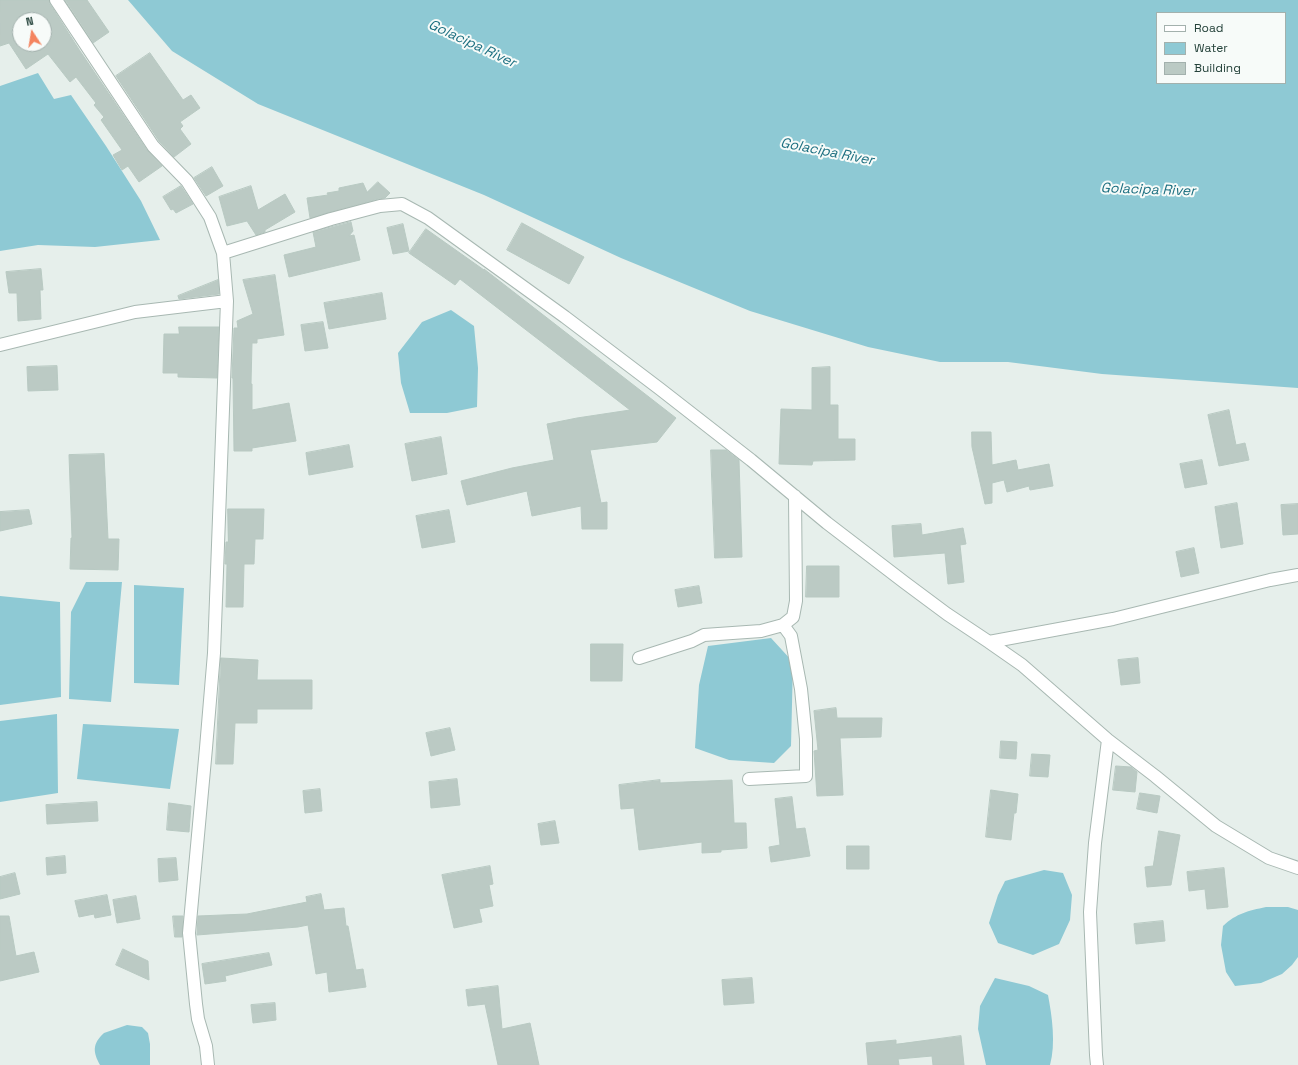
<!DOCTYPE html>
<html>
<head>
<meta charset="utf-8">
<style>
	body { margin:0 }
	#map { position:relative; width:1298px; height:1065px; overflow:hidden; background:#e6efeb; font-family:"Space Grotesk",sans-serif }
	canvas { display:block }
	.legend { position:absolute; left:1156px; top:12px; width:130px; height:72px; box-sizing:border-box; background:#f7fbf9; border:1px solid #a3b1ad; margin:0; padding:5px 7px; list-style:none; font-size:12px; color:#24423a }
	.legend li { display:flex; align-items:center; gap:8px; height:20px }
	.legend b { width:20px; border:1px solid #a3b1ad }
	.north { position:absolute; left:12px; top:12px; width:40px; height:40px; box-sizing:border-box; background:#f7fbf9; border:1px solid #a3b1ad; border-radius:50%; rotate:348deg; font-size:11px; font-weight:700; line-height:16px; text-align:center; color:#24423a }
	.north::after { content:''; display:block; margin:auto; width:14px; height:18px; background:#f4845f; clip-path:polygon(50% 0,100% 100%,50% 72%,0 100%) }
</style>
</head>
<body>
<div id="map">
<canvas width="1298" height="1065"></canvas>
<ul class="legend">
<li><b style="height:5px;background:#fff"></b>Road</li>
<li><b style="height:11px;background:#8ec9d4"></b>Water</li>
<li><b style="height:11px;background:#bbcac4"></b>Building</li>
</ul>
<div class="north">N</div>
</div>
<script>
const g = document.querySelector('canvas').getContext('2d');
g.lineJoin = 'round';
function paint(path, color) {
  g.fillStyle = color;
  g.fill(path, 'evenodd');
}
function strokePath(path, color, width, dash) {
  g.strokeStyle = color;
  g.lineWidth = width;
  g.lineCap = dash ? 'butt' : 'round';
  g.setLineDash(dash || []);
  g.stroke(path);
}
function drawText(font, color, halo, rows, align = 'center') {
  g.font = font + ' "Space Grotesk",sans-serif';
  g.lineWidth = 4;
  g.setLineDash([]);
  g.textBaseline = 'middle';
  g.strokeStyle = halo;
  g.fillStyle = color;
  for (const [text, x, y, turn = 0] of rows) {
    g.save();
    g.translate(x, y);
    g.rotate((+turn || 0) * Math.PI / 180);
    g.textAlign = isNaN(turn) ? turn : align;
    if (halo) g.strokeText(text, 0, 0);
    g.fillText(text, 0, 0);
    g.restore();
  }
}
paint(new Path2D(`
	M 128,0 L 1298,0 L 1298,388 L 1102,374 L 1008,362 L 940,362 L 868,347 L 750,311 L 621,258 L 484,195 L 258,104 L 172,51 ZM 1157,13 L 1285,13 L 1285,83 L 1157,83 Z
	M 38,73 L 54,99 L 71,95 L 106,146 L 141,201 L 160,240 L 95,247 L 38,245 L 0,251 L 0,86 Z
	M 451,310 L 474,326 L 478,368 L 477,407 L 447,413 L 410,413 L 401,383 L 398,353 L 422,322 Z
	M 86,582 L 122,582 L 111,702 L 69,699 L 71,612 Z
	M 134,585 L 184,588 L 179,685 L 134,683 Z
	M 0,596 L 60,602 L 61,697 L 0,705 Z
	M 771,638 L 793,662 L 791,746 L 774,763 L 729,760 L 695,748 L 699,685 L 708,646 Z
	M 57,714 L 58,793 L 0,802 L 0,721 Z
	M 83,724 L 179,729 L 170,789 L 77,779 Z
	M 1044,870 L 1063,873 L 1072,895 L 1070,920 L 1059,944 L 1033,955 L 998,943 L 989,923 L 998,895 L 1005,881 Z
	M 1266,907 L 1288,907 L 1298,910 L 1298,957 L 1292,965 L 1282,974 L 1261,983 L 1235,986 L 1226,972 L 1221,945 L 1223,926 C 1237,913 1248,911 1266,907 Z
	M 995,978 L 1029,986 L 1048,995 C 1052,1016 1056,1044 1050,1065 L 986,1065 L 978,1029 L 980,1006 Z
	M 127,1025 L 142,1027 L 148,1033 L 150,1044 L 150,1065 L 100,1065 C 93,1052 92,1044 104,1033 Z`), '#8ec9d4');
const building = new Path2D(`
	M 0,0 L 49,0 L 50,4 L 80,51 L 147,150 L 162,166 L 139,182 L 128,166 L 122,170 L 113,155 L 122,150 L 101,120 L 104,117 L 94,105 L 96,103 L 76,77 L 70,82 L 48,54 L 26,69 L 9,43 L 0,46 ZM 20,20 L 44,20 L 44,44 L 20,44 Z
	M 65,0 L 87,0 L 109,32 L 93,43 Z
	M 150,53 L 183,100 L 191,95 L 200,108 L 180,122 L 183,126 L 180,129 L 191,144 L 174,157 L 159,141 L 116,76 Z
	M 212,167 L 223,186 L 206,196 L 194,178 Z
	M 378,182 L 390,193 L 385,198 L 378,199 L 310,218 L 307,198 L 328,195 L 327,193 L 339,191 L 339,188 L 363,183 L 367,192 Z
	M 181,186 L 193,204 L 176,213 L 173,209 L 171,210 L 163,197 Z
	M 251,186 L 258,210 L 285,194 L 295,212 L 265,230 L 265,232 L 256,235 L 247,221 L 227,226 L 219,197 Z
	M 351,222 L 353,231 L 349,236 L 354,235 L 360,260 L 289,277 L 284,255 L 316,247 L 313,232 Z
	M 522,223 L 584,257 L 569,284 L 507,250 Z
	M 403,224 L 409,251 L 393,254 L 387,228 Z
	M 426,229 L 484,270 L 484,269 L 676,418 L 657,442 L 590,450 L 601,503 L 607,502 L 607,529 L 582,529 L 581,506 L 532,516 L 527,491 L 467,505 L 461,481 L 512,468 L 554,460 L 547,424 L 577,418 L 630,410 L 460,279 L 455,285 L 409,253 Z
	M 41,269 L 43,290 L 40,290 L 41,319 L 18,321 L 17,293 L 9,293 L 6,272 Z
	M 275,275 L 284,335 L 257,339 L 257,343 L 252,343 L 251,384 L 252,384 L 252,410 L 289,403 L 296,441 L 252,448 L 252,451 L 234,451 L 233,378 L 232,378 L 234,328 L 238,328 L 237,321 L 253,314 L 243,280 Z
	M 218,280 L 219,294 L 179,299 L 178,296 Z
	M 382,293 L 386,319 L 329,329 L 324,303 Z
	M 323,322 L 328,348 L 305,351 L 301,325 Z
	M 179,327 L 219,327 L 217,378 L 178,377 L 178,373 L 163,373 L 164,334 L 179,334 Z
	M 57,366 L 58,390 L 28,391 L 27,367 Z
	M 830,367 L 830,405 L 838,405 L 838,439 L 855,439 L 855,460 L 813,461 L 812,465 L 779,464 L 781,409 L 812,410 L 812,368 Z
	M 1229,410 L 1236,445 L 1245,443 L 1249,460 L 1219,466 L 1208,415 Z
	M 972,432 L 991,432 L 992,465 L 1016,460 L 1018,470 L 1049,464 L 1053,486 L 1030,490 L 1029,486 L 1007,492 L 1004,480 L 992,483 L 992,503 L 985,504 L 972,447 Z
	M 441,437 L 447,474 L 412,481 L 405,444 Z
	M 349,445 L 353,467 L 309,475 L 306,453 Z
	M 711,450 L 726,450 L 739,460 L 742,557 L 715,558 Z
	M 104,454 L 108,539 L 119,539 L 118,570 L 70,569 L 71,538 L 72,538 L 69,455 Z
	M 1202,460 L 1207,484 L 1185,488 L 1180,464 Z
	M 1237,503 L 1243,544 L 1221,548 L 1215,507 Z
	M 1298,504 L 1298,534 L 1283,535 L 1281,505 Z
	M 228,509 L 264,509 L 263,539 L 255,539 L 254,564 L 244,564 L 243,607 L 226,607 L 227,564 L 225,564 L 226,542 L 228,542 Z
	M 29,510 L 32,524 L 0,531 L 0,512 Z
	M 449,510 L 455,542 L 422,548 L 416,516 Z
	M 921,524 L 922,535 L 963,528 L 966,544 L 960,545 L 964,582 L 948,584 L 945,553 L 894,557 L 892,526 Z
	M 1194,548 L 1199,573 L 1181,577 L 1176,552 Z
	M 807,566 L 839,566 L 839,597 L 806,597 Z
	M 699,586 L 702,603 L 678,607 L 675,590 Z
	M 591,644 L 623,644 L 622,681 L 591,681 Z
	M 221,658 L 258,660 L 257,680 L 312,680 L 312,709 L 257,709 L 257,723 L 235,723 L 233,764 L 216,764 Z
	M 1138,658 L 1140,683 L 1121,685 L 1118,660 Z
	M 836,708 L 837,718 L 882,718 L 881,737 L 840,738 L 843,795 L 817,796 L 814,751 L 818,750 L 814,711 Z
	M 450,728 L 455,750 L 431,756 L 426,733 Z
	M 1001,741 L 1017,742 L 1016,759 L 1000,758 Z
	M 1032,754 L 1050,755 L 1048,777 L 1030,776 Z
	M 1116,766 L 1131,767 L 1137,772 L 1135,792 L 1113,790 Z
	M 457,779 L 460,805 L 431,808 L 429,782 Z
	M 660,780 L 660,783 L 732,780 L 734,823 L 746,823 L 747,848 L 721,850 L 721,852 L 702,853 L 702,842 L 639,850 L 634,808 L 621,809 L 619,785 Z
	M 320,789 L 322,811 L 305,813 L 303,791 Z
	M 991,790 L 1018,794 L 1016,813 L 1014,813 L 1011,840 L 986,837 Z
	M 1140,793 L 1160,796 L 1157,813 L 1137,809 Z
	M 792,797 L 796,829 L 805,828 L 810,856 L 771,862 L 769,847 L 780,845 L 775,799 Z
	M 97,802 L 98,821 L 47,824 L 46,805 Z
	M 169,803 L 191,806 L 189,832 L 167,830 Z
	M 555,821 L 559,843 L 541,845 L 538,824 Z
	M 1159,831 L 1180,835 L 1171,885 L 1147,887 L 1145,867 L 1153,866 Z
	M 847,846 L 869,846 L 869,869 L 847,869 Z
	M 65,856 L 66,873 L 47,875 L 46,858 Z
	M 176,858 L 178,880 L 159,882 L 158,859 Z
	M 490,866 L 493,884 L 489,885 L 493,906 L 479,909 L 482,922 L 454,928 L 442,875 Z
	M 1224,868 L 1228,907 L 1207,909 L 1205,889 L 1189,891 L 1187,872 Z
	M 15,873 L 20,894 L 0,899 L 0,877 Z
	M 321,894 L 324,910 L 344,908 L 346,926 L 348,926 L 356,970 L 363,969 L 366,987 L 329,992 L 327,972 L 316,974 L 308,925 L 298,927 L 197,935 L 198,916 L 247,914 L 307,902 L 306,897 Z
	M 107,895 L 111,915 L 95,918 L 94,914 L 79,917 L 75,901 Z
	M 136,896 L 140,919 L 117,923 L 113,900 Z
	M 0,916 L 9,916 L 16,956 L 34,952 L 39,972 L 0,981 Z
	M 173,916 L 183,916 L 182,937 L 175,937 Z
	M 1163,921 L 1165,941 L 1136,944 L 1134,924 Z
	M 123,949 L 148,961 L 149,980 L 116,965 Z
	M 269,953 L 272,965 L 225,976 L 226,981 L 205,984 L 202,964 Z
	M 752,978 L 754,1003 L 724,1005 L 722,980 Z
	M 498,986 L 502,1029 L 530,1023 L 539,1065 L 498,1065 L 485,1004 L 468,1006 L 466,990 Z
	M 275,1003 L 276,1020 L 253,1023 L 251,1005 Z
	M 961,1036 L 964,1065 L 933,1065 L 932,1056 L 898,1059 L 899,1065 L 868,1065 L 866,1043 L 896,1040 L 896,1044 Z`);
paint(building, '#bbcac4');
strokePath(building, '#b8c9c2', 1);
const minor = new Path2D(`
	M 56,0 L 153,146 L 187,181 L 210,217 L 223,253 L 331,219 L 380,206 L 402,204 L 428,218 L 565,317 L 660,389 L 751,460 L 827,523 L 904,582 L 947,614 L 989,642 L 1113,619 L 1270,580 L 1298,575
	M 0,345 L 135,312 L 227,301 L 223,253
	M 989,642 L 1022,665 L 1108,740 L 1155,776 L 1216,826 L 1269,858 L 1298,868
	M 639,658 L 692,641 L 704,635 L 761,631 L 783,625 L 793,617 L 796,601 L 795,496
	M 749,779 L 806,776 L 806,739 L 801,689 L 791,636 L 783,625
	M 208,1065 L 206,1046 L 198,1019 L 196,1004 L 189,933 L 206,748 L 214,653 L 227,301
	M 1097,1065 L 1096,1055 L 1090,912 L 1095,843 L 1108,740`);
strokePath(minor, '#a8b8b2', 14);
strokePath(minor, '#fff', 12);
drawText('italic 14px', '#1c6f80', '#f7fbf9', [
	["Golacipa River",472,44,25],
	["Golacipa River",827,152,11],
	["Golacipa River",1148,190,2]
]);
</script>
</body>
</html>
